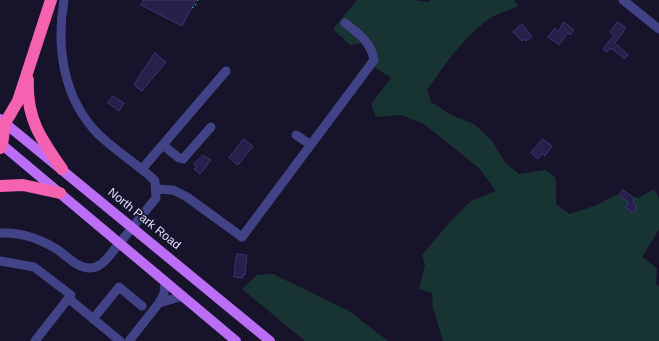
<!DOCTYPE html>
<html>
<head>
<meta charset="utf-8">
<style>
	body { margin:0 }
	canvas { display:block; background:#16132b }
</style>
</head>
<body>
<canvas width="659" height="341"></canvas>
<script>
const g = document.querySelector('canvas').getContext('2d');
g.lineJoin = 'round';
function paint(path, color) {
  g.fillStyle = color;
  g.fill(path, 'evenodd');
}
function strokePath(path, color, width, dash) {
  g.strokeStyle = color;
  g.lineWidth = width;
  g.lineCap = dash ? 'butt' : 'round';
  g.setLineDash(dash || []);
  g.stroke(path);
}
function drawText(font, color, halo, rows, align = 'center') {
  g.font = font + ' Helvetica,sans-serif';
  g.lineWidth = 3.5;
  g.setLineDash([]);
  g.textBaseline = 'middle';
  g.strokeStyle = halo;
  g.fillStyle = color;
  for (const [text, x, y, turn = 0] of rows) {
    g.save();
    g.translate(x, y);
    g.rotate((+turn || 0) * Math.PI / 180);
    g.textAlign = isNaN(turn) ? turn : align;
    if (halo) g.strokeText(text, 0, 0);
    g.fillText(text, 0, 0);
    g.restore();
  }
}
paint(new Path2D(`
	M 357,0 L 414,0 L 428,2 L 431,0 L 514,0 L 518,6 C 509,10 500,13 492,17 C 465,35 445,64 427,90 L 431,102 L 451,115 L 474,124 L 491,140 L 506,163 L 519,174 L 546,170 L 556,178 L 556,204 L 570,214 L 597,205 L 616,195 L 639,198 L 654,189 L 659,198 L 659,229 L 642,257 L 657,268 L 656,284 L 659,287 L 659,341 L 443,341 L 433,308 L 432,293 L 419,289 L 425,265 L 422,255 L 449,223 L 471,201 L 496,191 L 480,169 L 424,124 L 401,115 L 376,117 L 371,104 L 391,78 L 371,65 L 369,42 L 350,45 L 333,29 Z
	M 273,274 L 349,311 L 388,341 L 305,341 L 242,289 L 257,275 Z`), '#173432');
const building = new Path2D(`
	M 144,0 L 196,0 L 182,26 L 141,5 Z
	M 564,22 L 574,30 L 570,35 L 568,33 L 559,45 L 548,37 L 555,28 L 558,31 Z
	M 618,22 L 626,28 L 615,43 L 628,55 L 625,59 L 611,48 L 607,52 L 603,49 L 614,35 L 610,32 Z
	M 522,24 L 532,37 L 526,41 L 525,39 L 522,41 L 513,32 Z
	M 155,53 L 166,62 L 142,91 L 134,85 Z
	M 113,96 L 124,103 L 119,111 L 108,103 Z
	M 244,139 L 253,146 L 238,165 L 229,158 Z
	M 543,139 L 552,146 L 545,156 L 542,154 L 538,159 L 531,153 Z
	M 203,155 L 211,160 L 200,174 L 194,169 L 197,166 L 194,164 Z
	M 623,190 L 635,199 L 633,201 L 637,208 L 633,213 L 625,207 L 629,203 L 619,195 Z
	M 237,254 L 247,255 L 245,275 L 243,274 L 243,278 L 234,277 Z`);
paint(building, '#27204a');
strokePath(building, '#3d3475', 1);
strokePath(new Path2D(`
	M 192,7 L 194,8 L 198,0`), '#3ab6a8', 1, [2, 3]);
strokePath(new Path2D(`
	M 623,0 L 659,29
	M 296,135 L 311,145
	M 163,145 L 179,158 L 183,159 L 211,127
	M 142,169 L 226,71
	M 156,189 L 173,190 L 187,197 L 242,237 L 374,60 C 371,42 359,34 345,23
	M 0,233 C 21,232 41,239 58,250 C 68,257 77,268 90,268 C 99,268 105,261 110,255 L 156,198 L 155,181 L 150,176 C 133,162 114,149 98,134 C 63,98 56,47 64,0
	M 0,261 L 34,267 L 71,295 L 35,341
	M 68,298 L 120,341
	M 159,303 L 183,296
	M 93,319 L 119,287 L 142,306
	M 129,341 L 159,303 L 164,294 L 165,281`), '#424386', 9);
strokePath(new Path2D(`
	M 0,119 L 270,341
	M 0,143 L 236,341`), '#bb6ef5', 10);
strokePath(new Path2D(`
	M 28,80 C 26,118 41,139 62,169
	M 0,148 L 2,145 L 5,123 L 18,101 L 51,0
	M 0,186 L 23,185 L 60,193`), '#f562b0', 12);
drawText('12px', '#e1dffd', '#16132b', [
	["North Park Road",144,219,39]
]);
</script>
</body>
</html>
